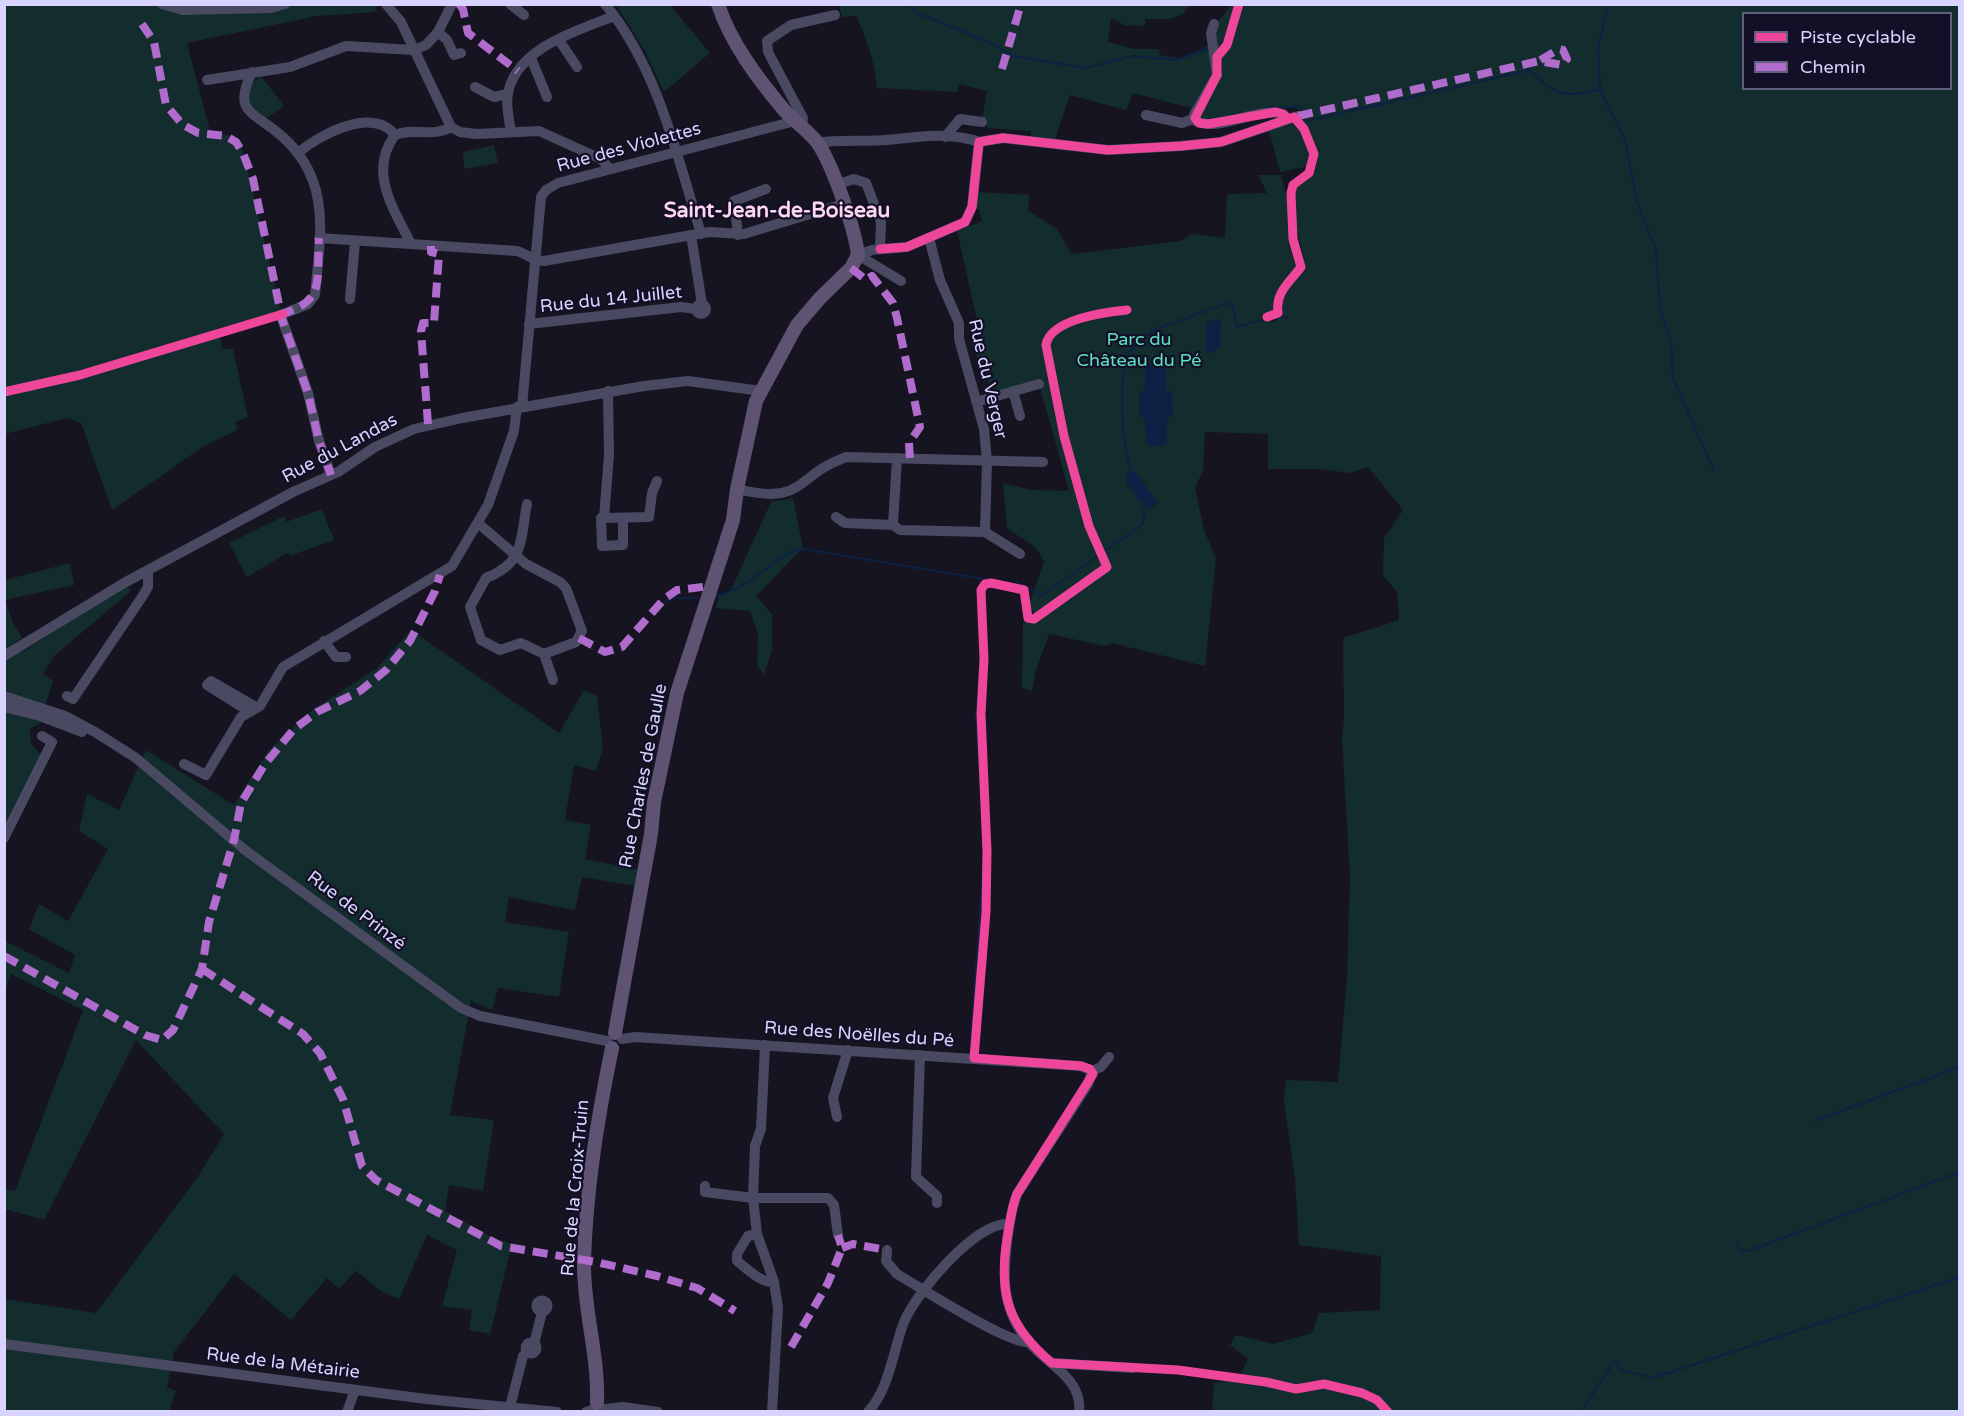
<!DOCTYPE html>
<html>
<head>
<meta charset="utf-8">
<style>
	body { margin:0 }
	#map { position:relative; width:1964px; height:1416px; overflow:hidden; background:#161421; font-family:"Varela Round",sans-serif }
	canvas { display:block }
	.frame { position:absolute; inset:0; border:6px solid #d9d4ff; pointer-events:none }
	.legend { position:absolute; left:1742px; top:12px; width:210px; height:78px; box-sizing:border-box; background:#130f26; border:2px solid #625e7d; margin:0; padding:8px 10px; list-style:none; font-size:18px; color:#d9d4ff }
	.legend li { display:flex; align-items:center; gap:12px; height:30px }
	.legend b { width:30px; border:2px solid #625e7d }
</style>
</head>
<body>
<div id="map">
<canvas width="1964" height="1416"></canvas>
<div class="frame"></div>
<ul class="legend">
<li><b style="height:8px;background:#ed469a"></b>Piste cyclable</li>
<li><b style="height:8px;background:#b06ccc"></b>Chemin</li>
</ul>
</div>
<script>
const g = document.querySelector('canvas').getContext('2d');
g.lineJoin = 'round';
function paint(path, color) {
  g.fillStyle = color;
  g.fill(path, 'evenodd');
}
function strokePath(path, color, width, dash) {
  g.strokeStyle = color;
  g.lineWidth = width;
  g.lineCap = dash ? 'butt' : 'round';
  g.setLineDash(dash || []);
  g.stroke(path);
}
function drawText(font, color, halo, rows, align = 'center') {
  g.font = font + ' "Varela Round",sans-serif';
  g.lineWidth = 4.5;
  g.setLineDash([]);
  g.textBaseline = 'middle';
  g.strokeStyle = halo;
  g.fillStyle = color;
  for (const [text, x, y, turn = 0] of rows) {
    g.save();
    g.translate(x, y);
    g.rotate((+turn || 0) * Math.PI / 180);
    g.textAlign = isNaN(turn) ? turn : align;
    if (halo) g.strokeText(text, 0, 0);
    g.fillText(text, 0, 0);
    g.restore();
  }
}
paint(new Path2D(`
	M 191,4 L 377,5 L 375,12 L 317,16 L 187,43 L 210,131 L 229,135 L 242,147 L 281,310 L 276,314 L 218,328 L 222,349 L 233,349 L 248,417 L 236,422 L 237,430 L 204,446 L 112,510 L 81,423 L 67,418 L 5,434 L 4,5 Z
	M 616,5 L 670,5 L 710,53 L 664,92 L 645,51 Z
	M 839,5 L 1190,5 C 1180,22 1164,19 1146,19 L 1145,26 L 1124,25 L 1111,18 L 1108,42 L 1135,49 L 1159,49 L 1160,55 L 1182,59 L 1215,42 L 1216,24 L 1231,5 L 1959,5 L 1959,1411 L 1212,1411 L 1214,1383 L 1238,1379 L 1248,1359 L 1230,1345 L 1236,1335 L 1273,1344 L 1312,1333 L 1319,1313 L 1380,1310 L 1381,1256 L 1299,1245 L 1295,1179 L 1284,1100 L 1286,1080 L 1338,1082 L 1347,978 L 1350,876 L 1342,739 L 1344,718 L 1343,638 L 1399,620 L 1397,592 L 1383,576 L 1384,538 L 1403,510 L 1368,467 L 1350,473 L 1319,469 L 1268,469 L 1268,434 L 1205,432 L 1203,471 L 1195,487 L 1204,530 L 1216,559 L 1205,666 L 1112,643 L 1105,646 L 1049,634 L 1036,670 L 1032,691 L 1022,688 L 1023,622 L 1039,620 L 1029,606 L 1044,561 L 1036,548 L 1007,528 L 1003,484 L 1033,490 L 1069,491 L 1038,380 L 993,393 L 970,342 L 981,338 L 957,231 L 982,221 L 977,205 L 978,192 L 1029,195 L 1028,211 L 1056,228 L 1072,254 L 1180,241 L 1192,234 L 1225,238 L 1227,194 L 1267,193 L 1258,175 L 1281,175 L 1288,201 L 1290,239 L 1300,266 C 1288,283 1272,290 1276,313 L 1271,316 L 1273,322 L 1282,316 C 1278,292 1294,285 1305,266 C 1301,239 1291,222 1294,193 C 1295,185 1304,181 1308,175 C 1327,152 1307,131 1297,108 L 1274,108 L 1207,121 L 1189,111 L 1191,108 L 1133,93 L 1126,110 L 1070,95 L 1055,139 L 1031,136 L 1031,131 L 988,128 L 982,120 L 987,91 L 959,84 L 957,92 L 877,88 C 875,63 867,39 856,16 L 842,17 ZM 1744,14 L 1950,14 L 1950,88 L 1744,88 Z
	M 261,76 L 284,106 L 266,119 L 257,114 L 248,100 L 251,84 Z
	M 1296,123 C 1306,135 1314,150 1309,166 L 1280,172 L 1269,130 Z
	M 494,145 L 498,163 L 464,169 L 463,152 Z
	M 793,498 L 803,548 L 756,596 L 772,614 L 772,650 L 764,675 L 757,665 L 758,634 L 750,611 L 716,608 L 719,595 L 730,592 L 771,502 Z
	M 322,509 L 334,540 L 292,555 L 287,553 L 247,577 L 229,543 L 284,516 L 286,522 Z
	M 70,563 L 74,585 L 5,600 L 13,623 L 22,638 L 14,643 L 22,652 L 127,585 L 131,591 L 54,656 L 43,674 L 53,681 L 40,723 L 30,729 L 31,744 L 41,755 L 5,828 L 5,580 Z
	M 411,630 L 559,733 L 584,690 L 597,696 L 603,749 L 596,771 L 574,765 L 565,820 L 591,825 L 585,859 L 640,870 L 636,886 L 582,877 L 575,910 L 509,897 L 505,922 L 569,932 L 559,997 L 498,988 L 492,1010 L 471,1001 L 450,1115 L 494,1120 L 483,1191 L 449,1185 L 445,1211 L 487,1235 L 512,1244 L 490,1334 L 469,1330 L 472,1310 L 442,1306 L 457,1250 L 427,1235 L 399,1299 L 381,1291 L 356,1271 L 339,1289 L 327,1278 L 291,1320 L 234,1274 L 174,1352 L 167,1387 L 176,1391 L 169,1411 L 5,1411 L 5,1299 L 96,1313 L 197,1178 L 224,1134 L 136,1040 L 44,1220 L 5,1209 L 5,1189 L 15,1191 L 83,1010 L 11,974 L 5,991 L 5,941 L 69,973 L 75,955 L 29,929 L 39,904 L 68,921 L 108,849 L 79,831 L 87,794 L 119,810 L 146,750 L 234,805 L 268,751 L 311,711 L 377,668 Z`), '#132c2d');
paint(new Path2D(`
	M 1218,318 L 1221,321 L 1220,348 L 1211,353 L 1206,352 L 1206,323 Z
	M 1148,363 L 1163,363 L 1166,366 L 1166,389 L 1172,392 L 1173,415 L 1167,419 L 1167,442 L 1164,445 L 1149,446 L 1146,442 L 1145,419 L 1139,416 L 1139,393 L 1145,389 L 1145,366 Z
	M 1134,470 L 1158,503 L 1148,510 L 1125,477 Z`), '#0d2144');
strokePath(new Path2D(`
	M 907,4 L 917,13 L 991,43 L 1013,56 L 1085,68 L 1132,56 L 1177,60 L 1209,48
	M 1608,4 L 1598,48 L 1600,90 L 1625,140 L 1637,202 L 1656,250 L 1660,308 L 1671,344 L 1673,378 L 1714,471
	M 1264,108 L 1300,106 L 1302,111
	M 1304,117 L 1307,121 L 1530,70 C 1558,97 1561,97 1600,90
	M 1220,118 L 1235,115
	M 715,597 L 742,586 L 790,552 L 804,549 L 1026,586 L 1041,596 L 1143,524 C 1148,507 1136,496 1127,482 L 1131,469 C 1119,434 1121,391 1125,355 L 1154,330 L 1227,303 L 1233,306 L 1237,327 L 1265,319 L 1288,317
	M 665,601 L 675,598 L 698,598
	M 971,1040 L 983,870 L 983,817 L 976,718 L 981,656 L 978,597 L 980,579
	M 1814,1121 L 1960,1067
	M 1737,1243 L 1742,1251 L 1748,1251 L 1960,1172
	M 1581,1412 L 1615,1360 L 1621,1370 L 1653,1378 L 1960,1277`), '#0d2144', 2);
strokePath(new Path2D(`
	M 162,4 L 182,10 L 271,8 L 285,4
	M 386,4 L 401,22 L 451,127 L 460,132 L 476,134 L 539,131 L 601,159 L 610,169
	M 510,4 L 524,15
	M 605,4 C 657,66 678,158 701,234
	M 1214,24 L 1211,33 L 1217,75 L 1194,115 L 1196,121 C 1218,133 1258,106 1283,114 L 1287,118
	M 438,32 L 447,40 L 454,55 L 461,53
	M 559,40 L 577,67
	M 531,58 L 547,97
	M 252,72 C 233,111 251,111 278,133 C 293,145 306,162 313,181 C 326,216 318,258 315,295 L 308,304 L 283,314 L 282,319 L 308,393 L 319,441 L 331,475
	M 207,80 L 290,67 L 346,46 L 414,50 L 426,45 L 438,32 L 452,4
	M 475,87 L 494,97 L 508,94
	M 1146,115 L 1182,123 L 1195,118
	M 802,127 L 803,118 L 768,52 L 767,41 L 791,25 L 835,15
	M 511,132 C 509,119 505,102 509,89 C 520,47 579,30 614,16
	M 395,135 C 367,172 395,211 411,244
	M 945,137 L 960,119 L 982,122
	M 979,142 L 1003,138 L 1108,150 L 1181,146 L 1221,142 L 1298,116
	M 817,143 C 840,139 863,142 887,140 C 916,137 950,131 979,142
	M 298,153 C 319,135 372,106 395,135 C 412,127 433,138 451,127
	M 836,185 L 854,179 L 866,183 L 881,222 L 880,249
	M 691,235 L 702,304
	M 738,235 L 734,201 L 766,189
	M 319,238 L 517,251 C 527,254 533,261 544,261 L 709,232 L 744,234 L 843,204
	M 929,238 L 940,280 L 959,323 L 959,339 L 984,429 L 987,461 L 985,532
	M 858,255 L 872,250 L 907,247 L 965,222 L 972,207 L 979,142
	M 858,255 L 901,281
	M 350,299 L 355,242
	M696 309a5 5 0 1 1 10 0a5 5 0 1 1-10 0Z
	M 529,324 L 681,307 L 696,309
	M 608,391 L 609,455 L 604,518 L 649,517 L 652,493 L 657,481
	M 1013,391 L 1020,416
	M 976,402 L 1039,384
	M 522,407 L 541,197 L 546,190 L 558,183 L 795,121
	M 897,458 L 893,525 L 900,530 L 985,532 L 1020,554
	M 737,489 C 805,506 794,476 846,457 L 1043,462
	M 836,517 L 845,523 L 893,525
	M 604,518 L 601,518 L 602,546 L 623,545 L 623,518
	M 479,524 L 526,564 L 560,582 L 566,588 L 582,631 L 576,642 L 544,654 L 521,643 L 500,650 L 481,640 L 470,607 L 486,578 C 525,563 520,540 527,504
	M 324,641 L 336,657 L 346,657
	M 544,654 L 553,680
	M 4,656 L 124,583 L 293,492 L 338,472 L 375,447 L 414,429 L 462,418 L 644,386 L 688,381 L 761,391
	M 4,696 L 65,716 L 95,732 L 136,758 L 245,850 L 461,1008 L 480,1016 L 607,1041
	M 67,696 L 73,699 L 142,597 L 148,587 L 148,571
	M 4,707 L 40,716 L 82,732
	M 250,712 L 207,685 L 211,681 L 256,707
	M 184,764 L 206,775 L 241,717 L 260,706 L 283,667 L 452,566 L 488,505 L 514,431 L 517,407
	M 4,838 L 52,742 L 42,736
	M 622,1039 L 635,1037 L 1081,1066 L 1092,1071
	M 765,1045 L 761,1129 L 755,1146 L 753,1198 L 757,1234 L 774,1282 L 778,1308 L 772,1412
	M 920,1055 L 916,1177 L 937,1196 L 937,1203
	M 1092,1071 L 1101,1067 L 1109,1057
	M 837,1117 L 833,1098 L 848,1050
	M 705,1186 L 705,1192 L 753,1198 L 828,1198 L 834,1205 L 838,1235
	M 757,1234 L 748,1236 L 737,1254 L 737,1261 C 748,1269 760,1283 774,1282
	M 887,1250 L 886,1261 L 897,1274 C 919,1287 1006,1343 1028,1342
	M536.5 1306a5.5 5.5 0 1 1 11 0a5.5 5.5 0 1 1-11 0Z
	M525.5 1348a5.5 5.5 0 1 1 11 0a5.5 5.5 0 1 1-11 0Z
	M 4,1344 L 426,1399 L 557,1412
	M 534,1344 L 542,1312
	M 1052,1363 L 1133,1368
	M 510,1407 L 523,1356 L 527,1352
	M 605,1409 L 623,1407 L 658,1412
	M 347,1412 L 355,1390
	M 586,1412 L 592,1410
	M 868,1412 C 890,1388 893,1350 904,1322 C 916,1293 976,1221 1009,1224
	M 1079,1412 C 1083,1377 1045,1364 1027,1340 C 1000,1306 1003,1274 1008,1234 C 1010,1220 1012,1207 1017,1194 L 1088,1084 L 1092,1071`), '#4a4962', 10);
strokePath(new Path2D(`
	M 615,1033 L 651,834 L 654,802 L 677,693 L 733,520 L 737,489 L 756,401 L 797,325 L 820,298 L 851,268 L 858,255 C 855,229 832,163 817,142 C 807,130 794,121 784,110 C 758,79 730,42 718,4
	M 597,1403 C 599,1355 583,1309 584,1261 C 586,1193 598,1115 612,1048`), '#5e5373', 14);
strokePath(new Path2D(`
	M 459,4 L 463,9 L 468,33 L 518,71
	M 142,24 L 154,42 L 166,105 L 182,124 L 198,133 L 226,136 L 236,142 L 243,153 L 253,179 L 282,319 L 308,393 L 319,441 L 331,475
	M 1002,69 L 1021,4
	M 1298,116 L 1539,61 L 1562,65 L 1567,59 L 1563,50 L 1559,49 L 1539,61
	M 851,268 L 866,280 L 872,276 L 893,303 L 897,318 L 920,427 L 909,443 L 910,459
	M 279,315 C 327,301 316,281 319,238
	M 428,424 L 421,331 L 423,323 L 434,323 L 439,254 L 431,252 L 431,246
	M 579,638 L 605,652 L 622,647 L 664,599 L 677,590 L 710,586
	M 4,956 L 145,1035 L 162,1040 L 173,1030 L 202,969 L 209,922 L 234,840 L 241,803 L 265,764 L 294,729 L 317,712 L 360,691 L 386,670 L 410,641 L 435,591 L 440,575
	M 202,969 L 303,1034 L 320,1053 L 343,1099 L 362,1166 L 376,1180 L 501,1246 L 596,1262 L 657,1276 L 697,1288 L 735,1311
	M 842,1248 L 853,1244 L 887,1250
	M 791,1347 L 828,1283 L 842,1248 L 838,1235`), '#b06ccc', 8, [15, 8]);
strokePath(new Path2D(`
	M 1239,4 L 1227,45 L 1217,57 L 1217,75 L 1195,118 L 1199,123 L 1208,124 L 1276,112 L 1283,114 L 1287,118
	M 880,249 L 907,247 L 965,222 L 972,207 L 979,142 L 1003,138 L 1108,150 L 1181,146 L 1221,142 L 1294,117 L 1304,129 L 1314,154 L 1309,173 L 1293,185 L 1291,193 L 1293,239 L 1301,267 C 1290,282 1275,292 1278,313 L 1267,317
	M 1127,310 C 1106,312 1050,319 1046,345 L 1064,436 L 1089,526 L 1107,567 L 1034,619 L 1028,618 L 1024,590 L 991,583 L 985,584 L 981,590 L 984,659 L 981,714 L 987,851 L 986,912 L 974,1058 L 1081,1066 L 1090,1069 L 1093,1074 L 1017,1194 C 1011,1208 1010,1224 1007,1239 C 998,1295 1009,1327 1052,1363 L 1178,1370 L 1266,1382 L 1296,1389 L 1324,1384 L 1362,1393 L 1377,1400 L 1388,1412
	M 4,392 L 80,375 L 283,314`), '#ed469a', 9);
drawText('18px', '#d9d4ff', '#130f26', [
	["Rue des Violettes",629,148,-15],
	["Rue du 14 Juillet",611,300,-6],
	["Rue du Verger",987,379,77],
	["Rue du Landas",340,449,-28],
	["Rue Charles de Gaulle",644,776,-79],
	["Rue de Prinzé",356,911,37],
	["Rue des Noëlles du Pé",859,1035,4],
	["Rue de la Croix-Truin",576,1188,-85],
	["Rue de la Métairie",283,1364,7]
]);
drawText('18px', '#5fe0c0', '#130f26', [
	["Parc du",1139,340],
	["Château du Pé",1139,361]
]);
drawText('bold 21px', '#ffd6f0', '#130f26', [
	["Saint-Jean-de-Boiseau",777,211]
]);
</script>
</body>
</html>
